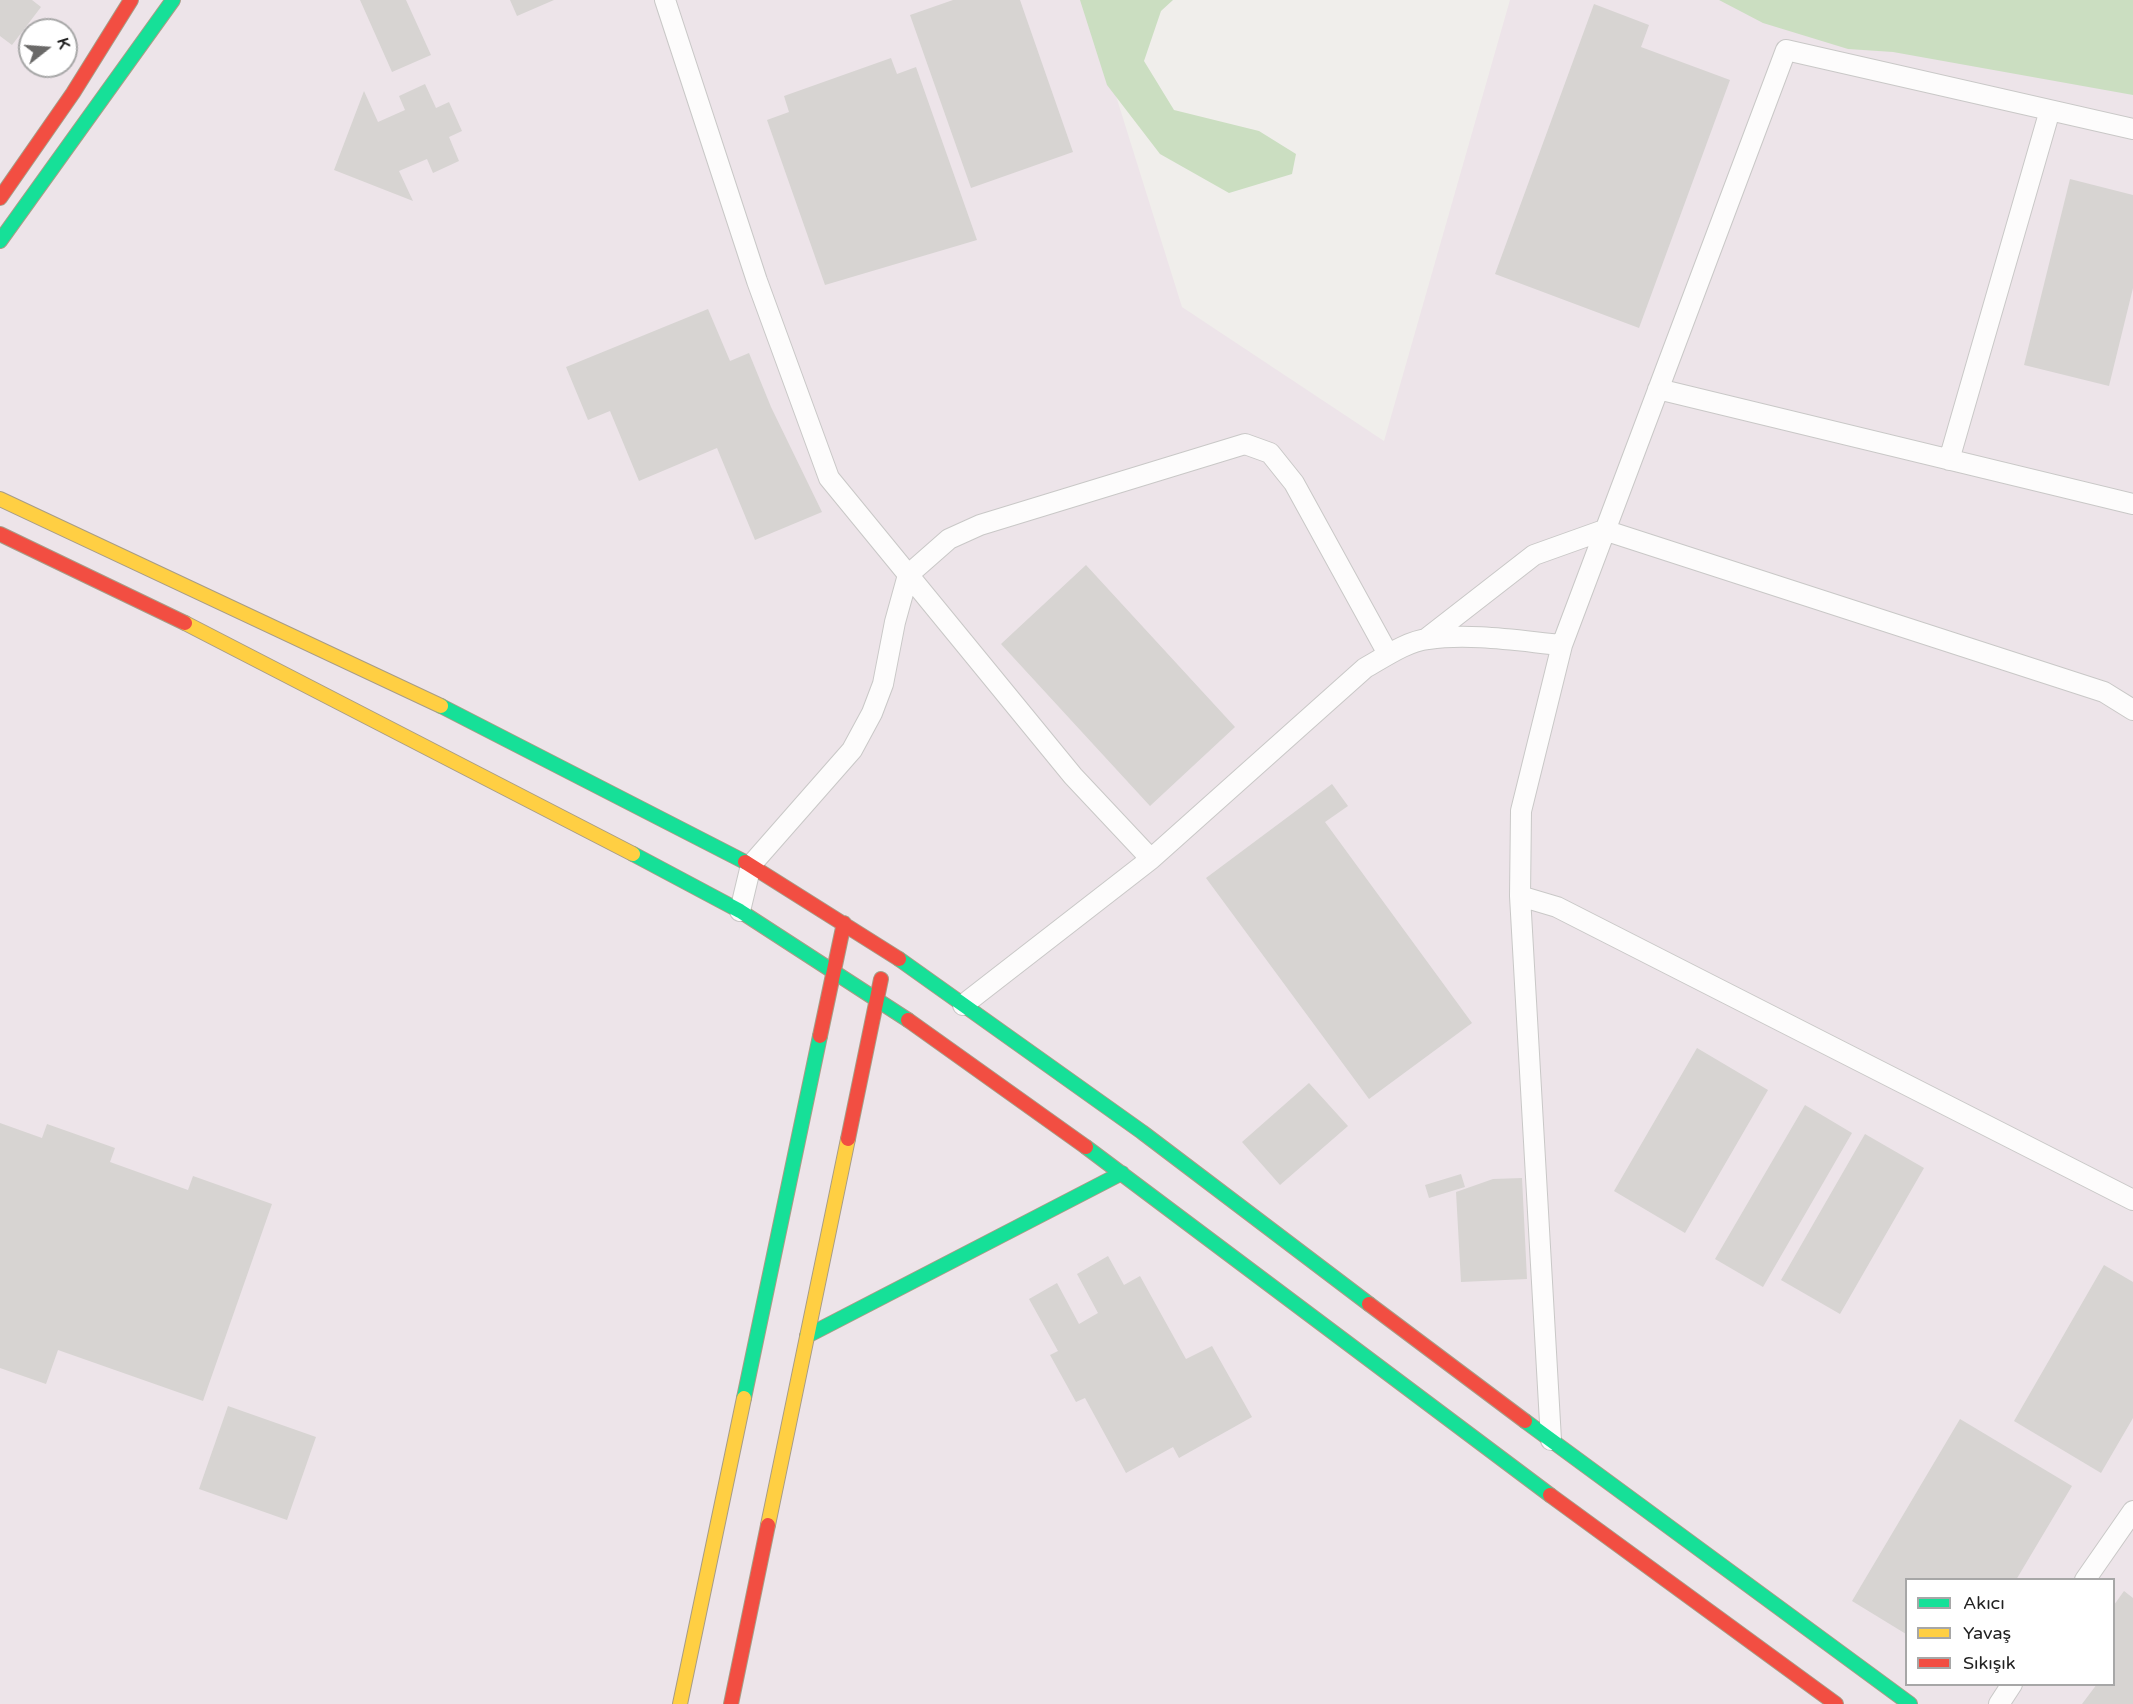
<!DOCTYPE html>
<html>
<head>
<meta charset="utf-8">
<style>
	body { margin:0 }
	#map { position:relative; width:2133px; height:1704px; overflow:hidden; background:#f0eeeb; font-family:"Varela Round",sans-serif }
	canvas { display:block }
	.legend { position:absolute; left:1905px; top:1578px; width:210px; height:108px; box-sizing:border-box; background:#fff; border:2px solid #a7a7a7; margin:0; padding:8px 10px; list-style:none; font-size:18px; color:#222 }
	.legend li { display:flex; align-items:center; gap:12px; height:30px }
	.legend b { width:30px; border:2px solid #a7a7a7 }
	.north { position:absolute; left:18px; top:18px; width:60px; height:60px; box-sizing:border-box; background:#fff; border:2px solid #a7a7a7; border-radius:50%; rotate:73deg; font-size:16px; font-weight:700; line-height:24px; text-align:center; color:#222 }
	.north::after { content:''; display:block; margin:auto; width:21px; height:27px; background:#6a6968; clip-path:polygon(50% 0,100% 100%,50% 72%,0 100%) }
</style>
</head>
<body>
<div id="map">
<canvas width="2133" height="1704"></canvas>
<ul class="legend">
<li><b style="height:8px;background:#16e098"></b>Akıcı</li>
<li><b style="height:8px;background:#ffcf43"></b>Yavaş</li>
<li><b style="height:8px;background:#f24e42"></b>Sıkışık</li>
</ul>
<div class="north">K</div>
</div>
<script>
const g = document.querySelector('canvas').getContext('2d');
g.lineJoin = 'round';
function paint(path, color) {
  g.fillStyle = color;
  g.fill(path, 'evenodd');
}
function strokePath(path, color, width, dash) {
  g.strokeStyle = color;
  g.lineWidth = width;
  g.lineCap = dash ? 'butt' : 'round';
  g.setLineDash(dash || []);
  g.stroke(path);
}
paint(new Path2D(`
	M 0,0 L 1086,0 L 1182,307 L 1384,441 L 1510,0 L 1767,0 L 2133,90 L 2133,1704 L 0,1704 ZM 30,30 L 66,30 L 66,66 L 30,66 ZM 1906,1580 L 2114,1580 L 2114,1684 L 1906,1684 Z`), '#ede4e9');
paint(new Path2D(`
	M 1080,0 L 1173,0 L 1161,11 L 1144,61 L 1174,110 L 1259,131 L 1296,154 L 1292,174 L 1229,193 L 1160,154 L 1107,85 Z
	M 1719,0 L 2133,0 L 2133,95 L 1893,52 L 1848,49 L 1763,23 Z`), '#cbdec1');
paint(new Path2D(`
	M 0,0 L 32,0 L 41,7 L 12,45 L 0,36 Z
	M 360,0 L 406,0 L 431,55 L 392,72 Z
	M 510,0 L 554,0 L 517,16 Z
	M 953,0 L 1020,0 L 1073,152 L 971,188 L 910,15 Z
	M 1594,4 L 1649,25 L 1641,47 L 1730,80 L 1639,328 L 1495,274 Z
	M 891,58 L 897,74 L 916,67 L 977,240 L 825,285 L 767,120 L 789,112 L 784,96 Z
	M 425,84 L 436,108 L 449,102 L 462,131 L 449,137 L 459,161 L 433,173 L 427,159 L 399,171 L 413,201 L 334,170 L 364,91 L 378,122 L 405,110 L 399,96 Z
	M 2070,179 L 2133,195 L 2133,288 L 2109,386 L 2024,365 Z
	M 708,309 L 730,361 L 749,353 L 771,407 L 822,512 L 755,540 L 717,448 L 639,481 L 610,411 L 588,420 L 566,367 Z
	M 1086,565 L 1235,727 L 1150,806 L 1001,644 Z
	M 1332,784 L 1348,806 L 1325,822 L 1472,1023 L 1369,1099 L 1206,878 Z
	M 1697,1048 L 1768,1090 L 1685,1233 L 1614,1191 Z
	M 1309,1083 L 1348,1126 L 1280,1185 L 1242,1142 Z
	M 1805,1105 L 1852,1133 L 1763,1287 L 1715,1259 Z
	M 0,1123 L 42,1138 L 47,1124 L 115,1148 L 110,1162 L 188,1190 L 193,1176 L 272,1204 L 203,1401 L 58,1350 L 46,1384 L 0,1368 Z
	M 1865,1134 L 1924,1168 L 1840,1314 L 1781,1280 Z
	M 1461,1174 L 1465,1187 L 1429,1198 L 1425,1185 Z
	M 1522,1178 L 1527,1279 L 1461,1282 L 1456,1192 L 1493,1179 Z
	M 1108,1256 L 1124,1285 L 1140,1276 L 1186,1359 L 1212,1346 L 1252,1417 L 1179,1458 L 1173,1447 L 1126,1473 L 1085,1398 L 1076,1402 L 1050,1355 L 1058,1351 L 1029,1299 L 1057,1283 L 1079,1324 L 1098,1313 L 1077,1274 Z
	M 2104,1265 L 2133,1282 L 2133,1418 L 2101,1473 L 2014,1421 Z
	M 228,1406 L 316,1437 L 287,1520 L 199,1489 Z
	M 1960,1419 L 2072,1486 L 2016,1580 L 1906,1580 L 1906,1634 L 1852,1601 Z
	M 2124,1591 L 2133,1598 L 2133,1704 L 2082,1704 L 2097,1684 L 2114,1684 L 2114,1605 Z`), '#d7d4d2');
const street = new Path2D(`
	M 665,0 L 757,281 L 829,478 L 1073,776 L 1151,859
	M 1658,389 L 2133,504
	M 1949,460 L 2050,110
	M 1426,639 L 1534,555 L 1604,530 L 2104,692 L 2133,710
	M 1562,645 L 1786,50 L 2133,129
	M 1520,896 L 1557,907 L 2133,1200
	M 740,911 L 751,865 L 852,750 L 872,713 L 883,684 L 895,622 L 908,575 L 949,539 L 980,525 L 1245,444 L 1270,453 L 1294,483 L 1388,654
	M 963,1005 L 1151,859 L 1365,668 C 1383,658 1407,641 1428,639 C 1471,633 1519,641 1562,645 L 1521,811 L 1520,896 L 1551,1440
	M 2085,1580 L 2133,1511
	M 1999,1704 L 2012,1684`);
const fast = new Path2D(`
	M 0,241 L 173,0
	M 441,706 L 745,862
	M 633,854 L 740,911 L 908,1020
	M 899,959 L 1142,1132 L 1369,1304
	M 1086,1147 L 1550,1495
	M 807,1336 L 1122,1173
	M 744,1398 L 820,1036
	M 1525,1421 L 1910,1704`);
const slow = new Path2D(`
	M 0,499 L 441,706
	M 185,623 L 633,854
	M 768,1525 L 848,1139
	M 680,1704 L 744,1398`);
const jam = new Path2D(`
	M 0,198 L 73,93 L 131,0
	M 0,534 L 185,623
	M 745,862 L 899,959
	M 908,1020 L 1086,1147
	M 820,1036 L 844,923
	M 848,1139 L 881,979
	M 1369,1304 L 1525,1421
	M 1550,1495 L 1836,1704
	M 731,1704 L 768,1525`);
strokePath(street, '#c9c8c7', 22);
strokePath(fast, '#a79c86', 16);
strokePath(slow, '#a79c86', 16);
strokePath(jam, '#a79c86', 16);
strokePath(street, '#fdfcfc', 20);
strokePath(fast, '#16e098', 14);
strokePath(slow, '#ffcf43', 14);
strokePath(jam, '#f24e42', 14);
</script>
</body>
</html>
